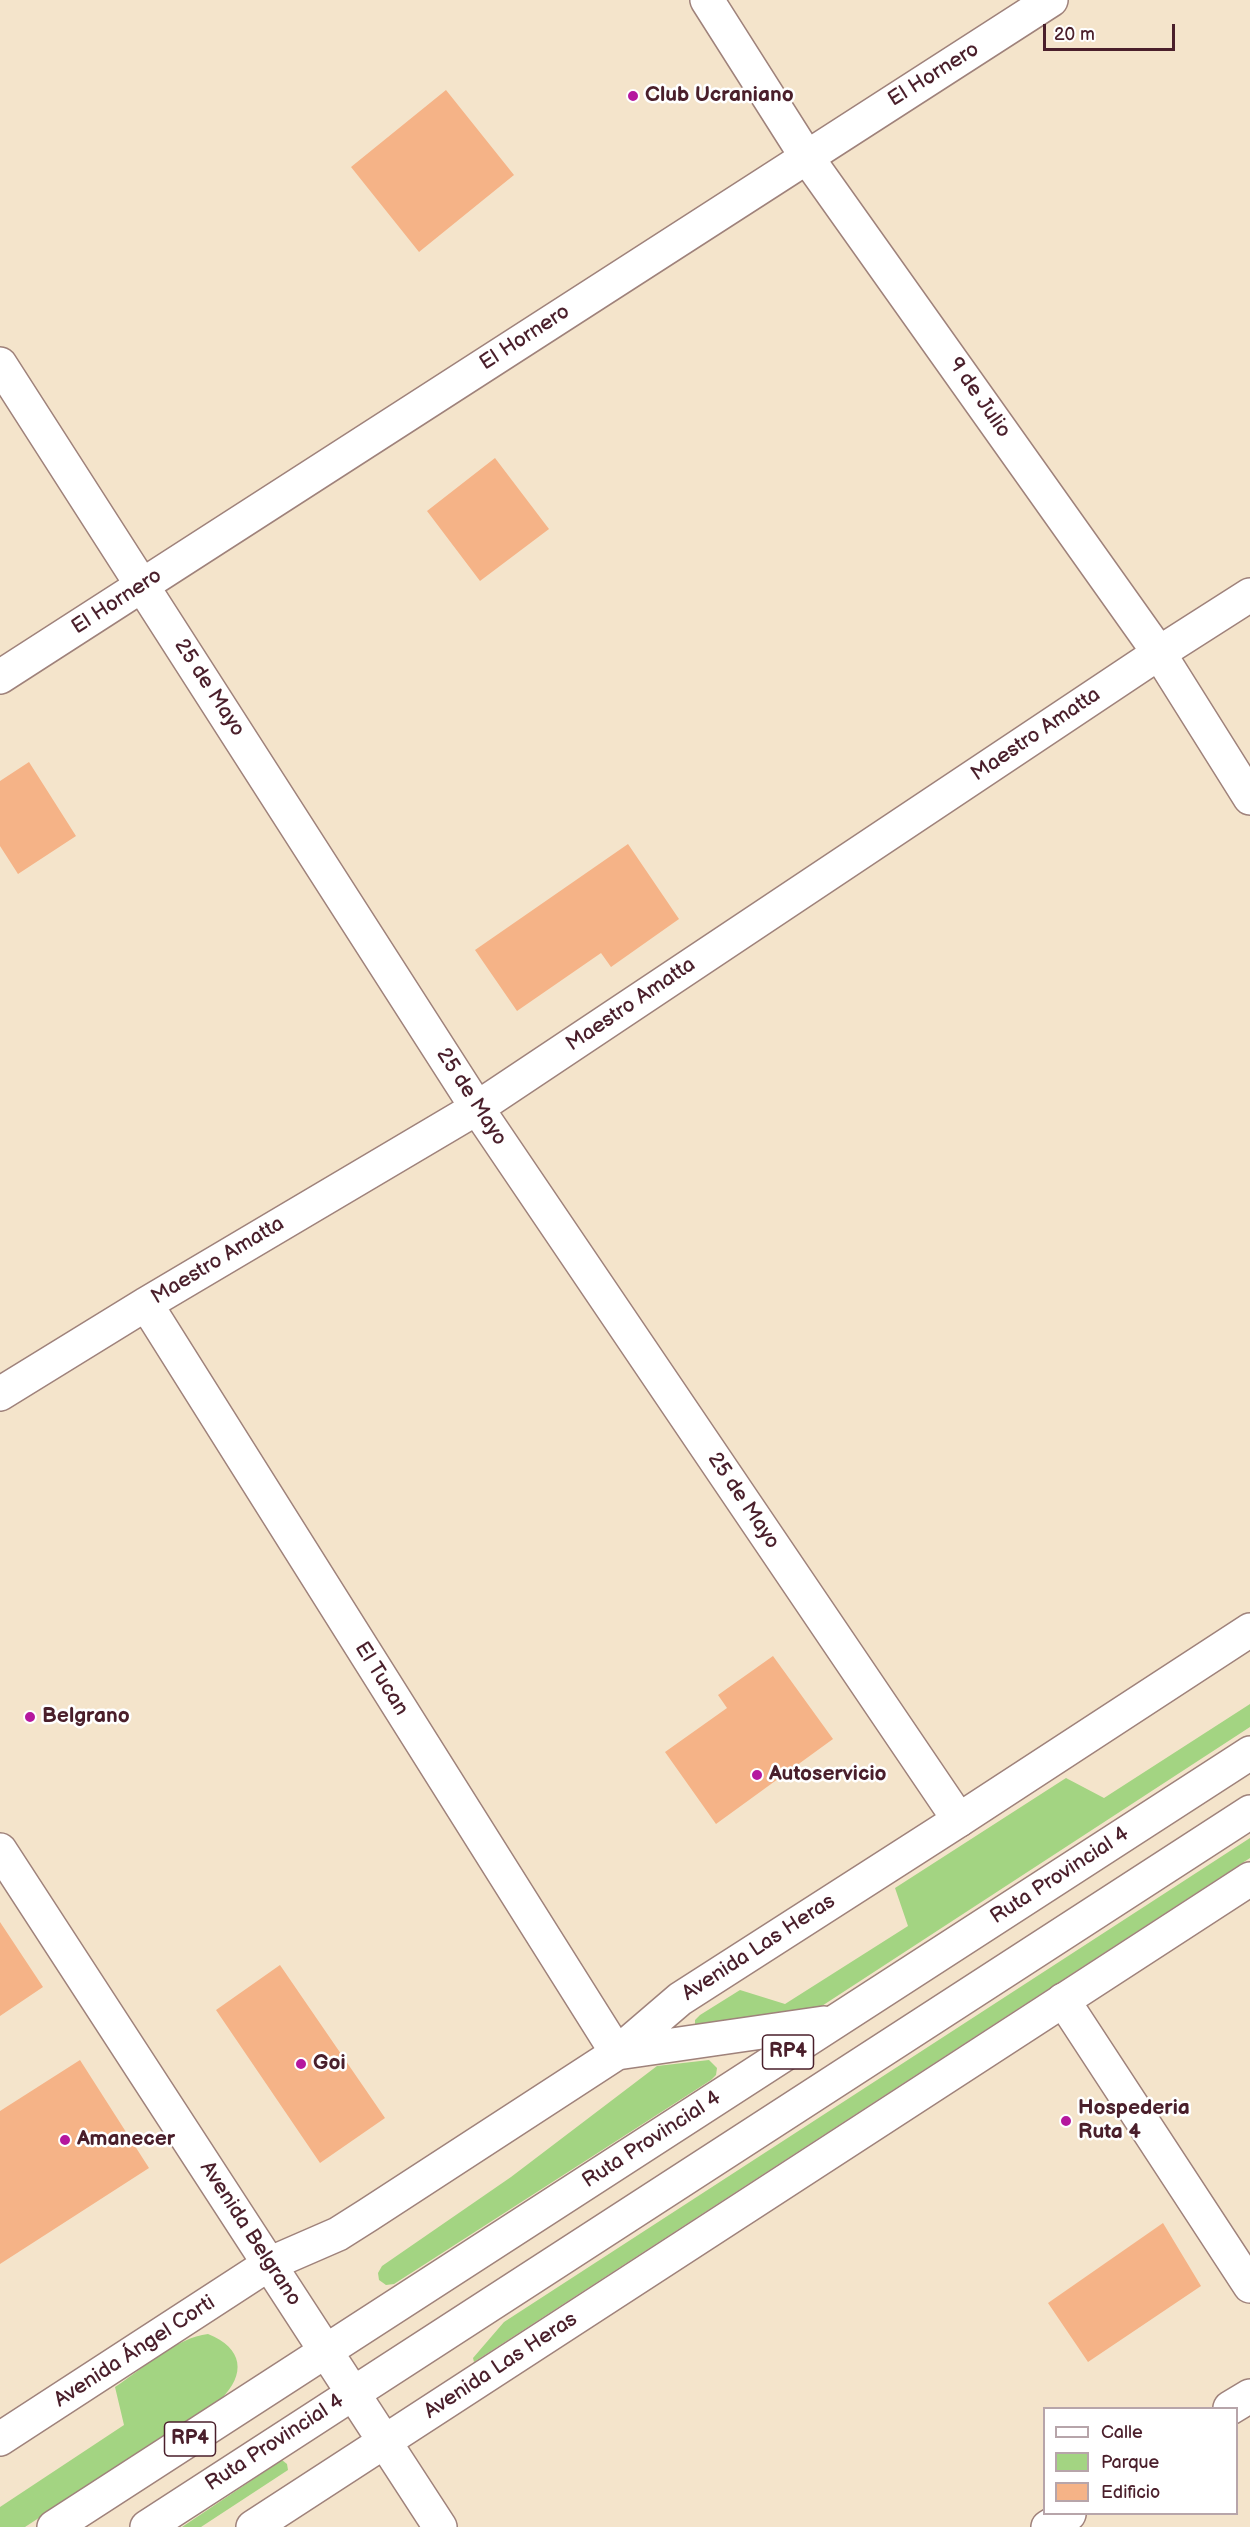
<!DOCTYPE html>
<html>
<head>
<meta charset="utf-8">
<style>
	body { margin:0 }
	#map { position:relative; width:1250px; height:2527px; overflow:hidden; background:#f4e4cb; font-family:"Balsamiq Sans",sans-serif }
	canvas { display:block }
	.legend { position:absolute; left:1043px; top:2407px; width:195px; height:108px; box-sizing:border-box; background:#fff; border:2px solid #b7a5aa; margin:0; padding:8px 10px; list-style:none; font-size:18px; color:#4a1f2b }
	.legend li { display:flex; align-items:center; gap:12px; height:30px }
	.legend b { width:30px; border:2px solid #b7a5aa }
	.scale { position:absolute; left:1043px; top:24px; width:132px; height:27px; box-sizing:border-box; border:3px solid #4a1f2b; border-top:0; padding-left:8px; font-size:18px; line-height:21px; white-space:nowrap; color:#4a1f2b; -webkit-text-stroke:4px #fff; paint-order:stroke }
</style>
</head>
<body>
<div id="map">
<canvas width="1250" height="2527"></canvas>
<ul class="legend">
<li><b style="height:8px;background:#fff"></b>Calle</li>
<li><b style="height:16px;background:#a3d482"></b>Parque</li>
<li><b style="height:16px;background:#f5b387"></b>Edificio</li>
</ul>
<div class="scale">20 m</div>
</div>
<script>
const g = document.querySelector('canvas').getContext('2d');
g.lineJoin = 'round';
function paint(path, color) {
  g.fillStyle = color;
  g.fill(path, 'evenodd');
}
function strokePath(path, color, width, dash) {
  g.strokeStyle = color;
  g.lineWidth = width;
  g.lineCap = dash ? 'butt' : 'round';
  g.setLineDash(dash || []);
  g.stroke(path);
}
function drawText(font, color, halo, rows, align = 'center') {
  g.font = font + ' "Balsamiq Sans",sans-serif';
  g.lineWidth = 5;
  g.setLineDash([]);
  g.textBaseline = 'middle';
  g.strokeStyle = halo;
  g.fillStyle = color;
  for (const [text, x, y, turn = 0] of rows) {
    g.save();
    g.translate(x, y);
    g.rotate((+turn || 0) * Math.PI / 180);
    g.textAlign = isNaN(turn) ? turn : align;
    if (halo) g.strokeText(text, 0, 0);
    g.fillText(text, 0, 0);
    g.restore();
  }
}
paint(new Path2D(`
	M 1250,1704 L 1250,1727 L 808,2015 L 695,2029 L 695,2020 L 700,2015 L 740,1990 L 785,2004 L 908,1926 L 895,1888 L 1066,1778 L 1104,1798 Z
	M 1250,1838 L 1250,1858 L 474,2362 L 473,2358 L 504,2322 Z
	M 709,2060 L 717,2068 L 716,2075 L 711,2080 L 394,2284 L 386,2285 L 379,2280 L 378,2273 L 382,2266 L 511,2177 L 657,2066 Z
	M 208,2334 C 243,2348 247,2374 220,2400 L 25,2527 L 0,2527 L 0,2507 L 124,2425 L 115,2387 C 141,2370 177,2337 208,2334 Z
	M 282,2460 L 287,2464 L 288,2470 L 201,2527 L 182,2527 Z`), '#a3d482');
paint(new Path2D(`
	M 446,90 L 514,175 L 419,252 L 351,167 Z
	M 495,458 L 549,529 L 480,581 L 427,511 Z
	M 29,762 L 76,836 L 18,874 L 0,846 L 0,781 Z
	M 628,844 L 679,919 L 611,967 L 601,953 L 517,1011 L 475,950 Z
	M 773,1656 L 833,1739 L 716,1824 L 665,1752 L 727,1708 L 718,1695 Z
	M 0,1922 L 43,1987 L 0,2016 Z
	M 280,1965 L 385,2118 L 320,2163 L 216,2010 Z
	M 80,2060 L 149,2168 L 0,2264 L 0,2111 Z
	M 1163,2223 L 1201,2286 L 1088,2362 L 1048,2303 Z`), '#f5b387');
const minor = new Path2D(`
	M 707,0 L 806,156 L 1159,653 L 1250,798
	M 0,364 L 477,1108 L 959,1820
	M 0,677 L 1051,0
	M 146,1304 L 617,2053
	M 0,1394 L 146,1304 L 477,1108 L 1159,653 L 1250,595
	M 1063,2000 L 1250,2286
	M 1230,2408 L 1250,2396
	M 1048,2527 L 1069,2514`);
const major = new Path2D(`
	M 0,1850 L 440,2527
	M 617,2053 L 824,2023
	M 0,2439 L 269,2264 L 338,2234 L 368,2215 L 617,2053 L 680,1999 L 959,1820 L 1250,1630
	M 54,2527 L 1250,1753
	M 147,2527 L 1250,1812
	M 253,2527 L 1250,1879`);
strokePath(minor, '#9f827b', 36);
strokePath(major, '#9f827b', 36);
strokePath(minor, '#fff', 33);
strokePath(major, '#fff', 33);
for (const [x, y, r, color] of [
	[633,96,6,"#b5179e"],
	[30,1717,6,"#b5179e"],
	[757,1775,6,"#b5179e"],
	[301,2064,6,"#b5179e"],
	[1066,2121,6,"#b5179e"],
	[65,2140,6,"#b5179e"]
]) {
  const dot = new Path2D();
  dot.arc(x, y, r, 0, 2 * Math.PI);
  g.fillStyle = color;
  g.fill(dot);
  strokePath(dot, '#fff', 2);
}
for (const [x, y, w] of [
	[788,2052,51],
	[190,2439,51]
]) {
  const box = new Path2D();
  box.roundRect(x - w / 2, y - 17, w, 34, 4.5);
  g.fillStyle = '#fff';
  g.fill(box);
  strokePath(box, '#4a1f2b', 1.5);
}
drawText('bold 20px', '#4a1f2b', null, [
	["RP4",788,2052],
	["RP4",190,2439]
]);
drawText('21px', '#4a1f2b', '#fff', [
	["El Hornero",934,75,-32],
	["El Hornero",525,338,-33],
	["9 de Julio",979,398,55],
	["El Hornero",117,602,-33],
	["25 de Mayo",209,688,57],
	["Maestro Amatta",1036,735,-34],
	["Maestro Amatta",631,1005,-34],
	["25 de Mayo",471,1097,57],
	["Maestro Amatta",218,1261,-31],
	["25 de Mayo",743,1501,56],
	["El Tucan",381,1679,58],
	["Ruta Provincial 4",1060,1876,-33],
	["Avenida Las Heras",759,1948,-33],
	["Ruta Provincial 4",652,2140,-33],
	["Avenida Belgrano",250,2234,57],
	["Avenida Ángel Corti",135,2352,-33],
	["Avenida Las Heras",501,2366,-33],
	["Ruta Provincial 4",275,2443,-33]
]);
drawText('bold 21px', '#4a1f2b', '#fff', [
	["Club Ucraniano",645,96],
	["Belgrano",42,1717],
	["Autoservicio",769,1775],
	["Goi",313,2064],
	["Hospederia",1078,2109],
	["Ruta 4",1078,2133],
	["Amanecer",77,2140]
], 'left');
</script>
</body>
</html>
